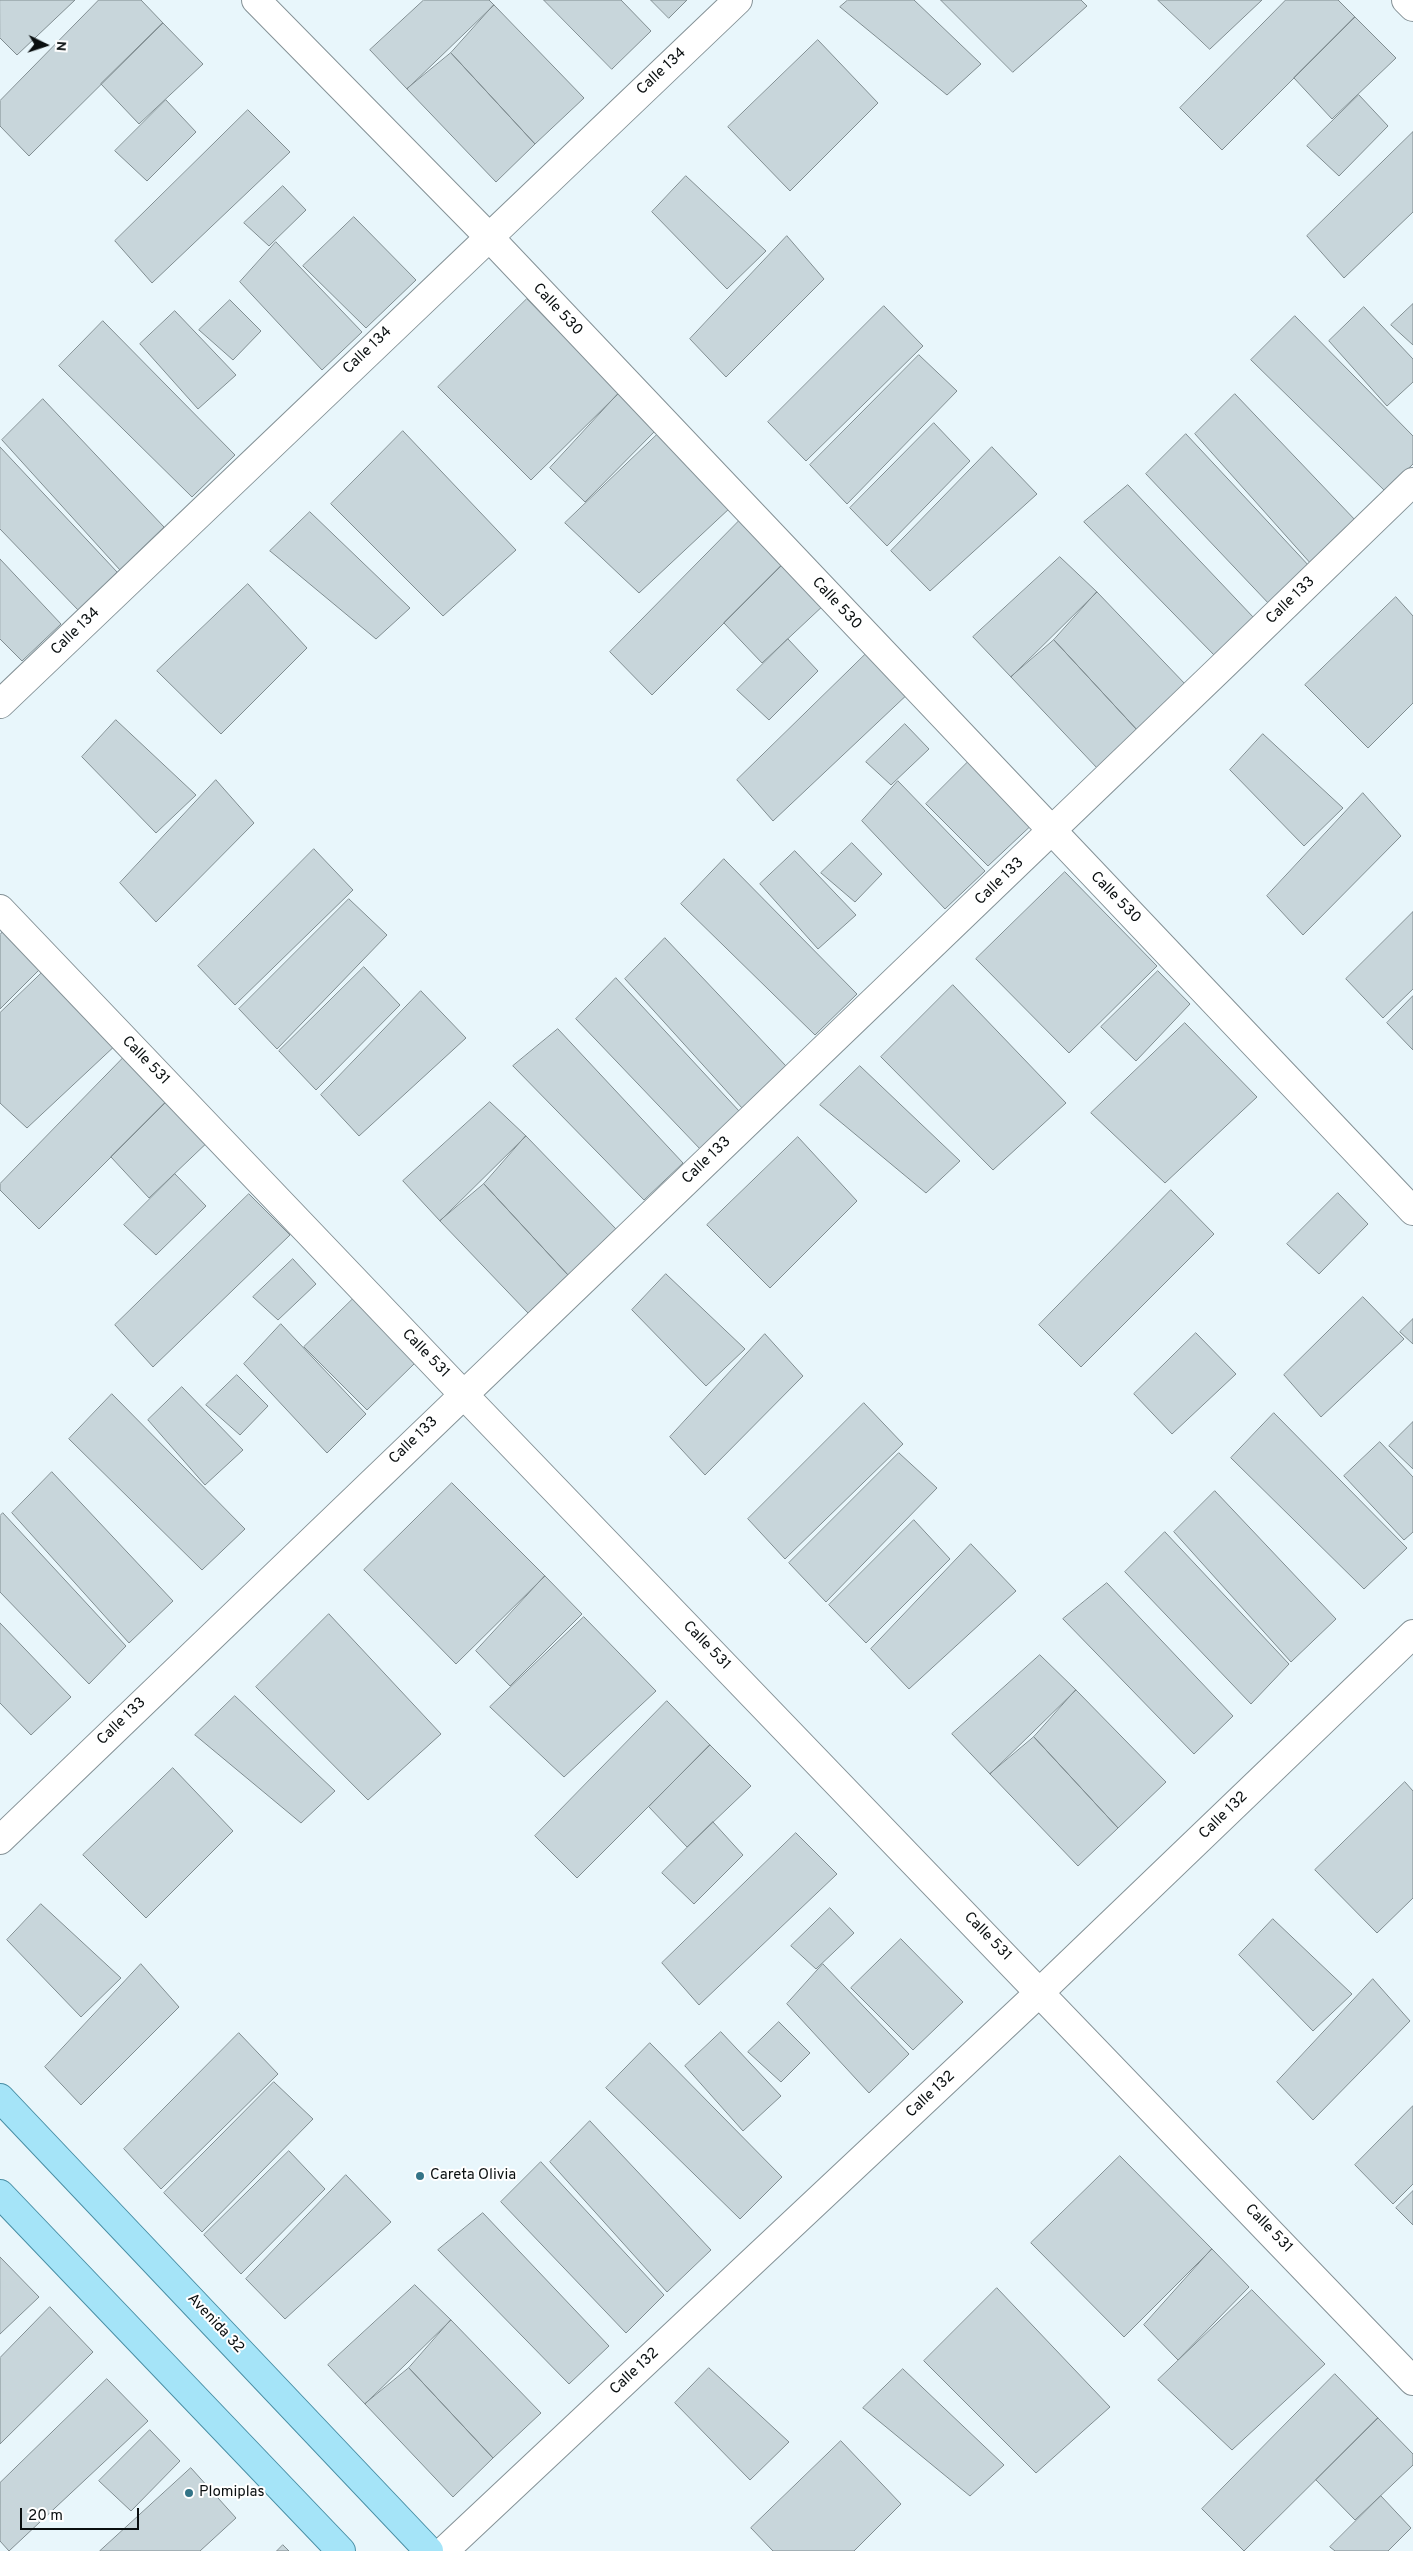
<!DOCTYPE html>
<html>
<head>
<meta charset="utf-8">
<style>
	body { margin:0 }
	#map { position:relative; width:1413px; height:2551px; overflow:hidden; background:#e8f6fb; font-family:Overpass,sans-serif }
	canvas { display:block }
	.north { position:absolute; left:20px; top:20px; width:50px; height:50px; -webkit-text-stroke:4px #fff; paint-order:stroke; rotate:94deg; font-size:14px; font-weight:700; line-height:20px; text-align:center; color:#0a0f10 }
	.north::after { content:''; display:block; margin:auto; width:18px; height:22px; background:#0a0f10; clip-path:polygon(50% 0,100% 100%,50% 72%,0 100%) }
	.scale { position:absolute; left:20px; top:2508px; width:119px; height:22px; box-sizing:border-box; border:2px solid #0a0f10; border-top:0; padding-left:6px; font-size:15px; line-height:18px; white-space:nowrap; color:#0a0f10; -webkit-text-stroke:4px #fff; paint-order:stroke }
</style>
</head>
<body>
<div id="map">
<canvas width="1413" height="2551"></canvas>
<div class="north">N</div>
<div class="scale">20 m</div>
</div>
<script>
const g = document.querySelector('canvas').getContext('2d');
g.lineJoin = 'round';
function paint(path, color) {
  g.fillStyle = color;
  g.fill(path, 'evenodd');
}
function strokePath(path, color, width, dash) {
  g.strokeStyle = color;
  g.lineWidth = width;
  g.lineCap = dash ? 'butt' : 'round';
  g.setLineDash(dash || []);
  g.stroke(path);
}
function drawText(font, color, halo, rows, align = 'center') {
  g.font = font + ' Overpass,sans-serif';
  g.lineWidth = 4;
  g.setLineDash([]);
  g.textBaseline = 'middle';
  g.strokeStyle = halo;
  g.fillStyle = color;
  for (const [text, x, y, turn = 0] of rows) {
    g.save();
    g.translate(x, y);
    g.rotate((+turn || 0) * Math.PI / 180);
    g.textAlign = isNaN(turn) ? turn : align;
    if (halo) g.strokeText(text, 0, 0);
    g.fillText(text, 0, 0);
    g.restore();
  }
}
const building = new Path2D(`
	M 0,0 L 75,0 L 17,55 L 0,38 Z
	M 99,0 L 141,0 L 163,23 L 29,156 L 0,126 L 0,101 Z
	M 424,0 L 489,0 L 494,5 L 407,89 L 370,50 Z
	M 544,0 L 621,0 L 651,31 L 612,69 Z
	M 651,0 L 687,0 L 669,18 Z
	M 848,0 L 914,0 L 981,64 L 947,95 L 840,7 Z
	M 941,0 L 1081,0 L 1087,6 L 1013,72 Z
	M 1158,0 L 1262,0 L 1210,49 Z
	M 1286,0 L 1338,0 L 1355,17 L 1222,150 L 1180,108 Z
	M 494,5 L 584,98 L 535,144 L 451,53 Z
	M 1355,17 L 1396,58 L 1332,119 L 1294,78 Z
	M 163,23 L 203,64 L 139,124 L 101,84 Z
	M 818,40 L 878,103 L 790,191 L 728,127 Z
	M 451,53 L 535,144 L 496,182 L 407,89 Z
	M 1359,95 L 1388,126 L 1339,176 L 1307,146 Z
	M 166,100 L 196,132 L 147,181 L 115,151 Z
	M 248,110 L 290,152 L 152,283 L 115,241 Z
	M 1413,132 L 1413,212 L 1344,278 L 1307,236 Z
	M 686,176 L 766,251 L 727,289 L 652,212 Z
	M 283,186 L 306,210 L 269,246 L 244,223 Z
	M 354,217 L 416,280 L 366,328 L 303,266 Z
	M 787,236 L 824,279 L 726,377 L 690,339 Z
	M 276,242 L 362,332 L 322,370 L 240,282 Z
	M 527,299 L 619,393 L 531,480 L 438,387 Z
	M 230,300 L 261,331 L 233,360 L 199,330 Z
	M 1413,304 L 1413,345 L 1391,325 Z
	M 884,306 L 923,346 L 806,461 L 768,422 Z
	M 1364,307 L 1413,359 L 1413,382 L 1387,406 L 1329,341 Z
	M 175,311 L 236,375 L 198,409 L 140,344 Z
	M 1295,316 L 1413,436 L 1413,464 L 1385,491 L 1251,360 Z
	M 103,321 L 235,455 L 192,497 L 59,366 Z
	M 919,355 L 957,391 L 847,504 L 810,465 Z
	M 619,393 L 656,430 L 585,502 L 550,468 Z
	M 1235,394 L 1357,522 L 1312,565 L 1195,434 Z
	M 43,399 L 164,527 L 120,570 L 2,440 Z
	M 934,423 L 970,461 L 887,546 L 850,508 Z
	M 403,431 L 516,550 L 443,616 L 331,504 Z
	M 659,433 L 731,507 L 639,593 L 565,523 Z
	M 1186,434 L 1310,567 L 1271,606 L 1146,474 Z
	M 0,447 L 117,572 L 79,611 L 0,529 Z
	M 992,447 L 1037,494 L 930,591 L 891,551 Z
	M 1128,485 L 1254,618 L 1215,656 L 1084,522 Z
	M 310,512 L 410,608 L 376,639 L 270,551 Z
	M 742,518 L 785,562 L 652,695 L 610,652 Z
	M 1060,557 L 1097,592 L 1011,677 L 973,637 Z
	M 0,559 L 61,624 L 22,661 L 0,639 Z
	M 785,562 L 826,603 L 762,663 L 724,623 Z
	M 248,584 L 307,648 L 221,734 L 157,671 Z
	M 1097,592 L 1186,685 L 1138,731 L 1054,640 Z
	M 1396,597 L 1413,616 L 1413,703 L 1368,748 L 1305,685 Z
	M 788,639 L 818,671 L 769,720 L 737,690 Z
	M 1054,640 L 1138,731 L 1098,769 L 1011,677 Z
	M 871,649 L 912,690 L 773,821 L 737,780 Z
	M 116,720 L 196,795 L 156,833 L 82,757 Z
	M 905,724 L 929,749 L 891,785 L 866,762 Z
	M 1263,734 L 1343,808 L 1304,846 L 1230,770 Z
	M 975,755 L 1038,819 L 988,866 L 926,804 Z
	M 216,780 L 254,823 L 156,922 L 120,883 Z
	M 898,781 L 985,871 L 945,909 L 862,821 Z
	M 1363,793 L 1401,836 L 1303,935 L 1267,896 Z
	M 852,843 L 882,874 L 855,902 L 821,873 Z
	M 314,849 L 353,890 L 235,1005 L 198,966 Z
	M 795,851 L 856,915 L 818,949 L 760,884 Z
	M 724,859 L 857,994 L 815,1035 L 681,904 Z
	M 1065,872 L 1157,966 L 1069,1053 L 976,959 Z
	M 349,899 L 387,935 L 277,1049 L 239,1009 Z
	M 1413,912 L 1413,989 L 1383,1018 L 1346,979 Z
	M 6,928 L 44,965 L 0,1009 L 0,935 Z
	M 665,938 L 786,1066 L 742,1108 L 625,979 Z
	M 364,967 L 400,1005 L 316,1090 L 279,1051 Z
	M 47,968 L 119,1042 L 27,1128 L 0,1103 L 0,1013 Z
	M 1158,971 L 1190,1004 L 1136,1061 L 1101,1027 Z
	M 616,978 L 739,1111 L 701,1150 L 576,1019 Z
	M 953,985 L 1066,1103 L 993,1170 L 881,1057 Z
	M 421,991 L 466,1038 L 359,1136 L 321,1095 Z
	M 1413,996 L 1413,1050 L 1387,1023 Z
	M 1185,1023 L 1257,1097 L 1165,1183 L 1091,1113 Z
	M 558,1029 L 683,1163 L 644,1200 L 513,1066 Z
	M 129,1052 L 172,1096 L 39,1229 L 0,1190 L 0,1184 Z
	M 860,1066 L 960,1161 L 926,1193 L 820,1105 Z
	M 172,1096 L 213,1137 L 149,1198 L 111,1157 Z
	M 490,1102 L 526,1136 L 440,1221 L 403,1181 Z
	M 526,1136 L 616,1229 L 568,1275 L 484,1184 Z
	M 798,1137 L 857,1201 L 770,1288 L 707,1225 Z
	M 175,1174 L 206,1206 L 156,1255 L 124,1225 Z
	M 484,1184 L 568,1275 L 528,1313 L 440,1221 Z
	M 1171,1190 L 1214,1234 L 1081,1367 L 1039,1325 Z
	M 1338,1193 L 1368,1224 L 1319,1274 L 1287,1244 Z
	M 249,1194 L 290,1235 L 153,1367 L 115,1325 Z
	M 293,1259 L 316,1284 L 278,1320 L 253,1297 Z
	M 666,1274 L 745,1349 L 706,1386 L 632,1310 Z
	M 1363,1297 L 1404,1339 L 1321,1417 L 1284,1375 Z
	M 354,1298 L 416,1362 L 367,1410 L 304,1347 Z
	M 1413,1319 L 1413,1344 L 1400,1332 Z
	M 281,1324 L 366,1414 L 327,1453 L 244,1364 Z
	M 1196,1333 L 1236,1374 L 1172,1434 L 1134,1394 Z
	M 765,1334 L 803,1376 L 705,1475 L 670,1437 Z
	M 237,1375 L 268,1406 L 240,1435 L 206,1405 Z
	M 182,1387 L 243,1450 L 205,1485 L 148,1420 Z
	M 112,1394 L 245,1529 L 202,1570 L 69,1439 Z
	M 864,1403 L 903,1444 L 785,1559 L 748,1519 Z
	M 1274,1413 L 1407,1548 L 1364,1589 L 1231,1458 Z
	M 1413,1422 L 1413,1469 L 1389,1446 Z
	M 1380,1442 L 1413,1477 L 1413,1532 L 1404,1540 L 1344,1476 Z
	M 899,1453 L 937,1488 L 826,1602 L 789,1563 Z
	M 52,1472 L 173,1601 L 129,1643 L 12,1513 Z
	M 452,1483 L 545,1576 L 456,1664 L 364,1570 Z
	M 1215,1491 L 1336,1619 L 1291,1662 L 1174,1532 Z
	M 3,1513 L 126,1646 L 89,1684 L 0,1592 L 0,1516 Z
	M 914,1520 L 950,1559 L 866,1643 L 829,1605 Z
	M 1165,1532 L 1289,1664 L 1251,1704 L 1125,1572 Z
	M 971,1544 L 1016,1591 L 909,1689 L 871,1649 Z
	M 545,1576 L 582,1614 L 510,1686 L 476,1651 Z
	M 1107,1583 L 1233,1716 L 1194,1754 L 1063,1619 Z
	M 329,1614 L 441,1734 L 368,1800 L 256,1687 Z
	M 584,1617 L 656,1691 L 564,1777 L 490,1707 Z
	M 0,1623 L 71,1697 L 31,1735 L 0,1703 Z
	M 1040,1655 L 1076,1690 L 990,1774 L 952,1734 Z
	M 1076,1690 L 1166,1782 L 1118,1828 L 1034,1737 Z
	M 235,1696 L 335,1791 L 301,1823 L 195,1735 Z
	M 667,1701 L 710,1745 L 577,1878 L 535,1836 Z
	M 1034,1737 L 1118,1828 L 1078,1866 L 990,1774 Z
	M 710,1745 L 751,1786 L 687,1847 L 649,1807 Z
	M 173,1768 L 233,1831 L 146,1918 L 83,1855 Z
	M 1405,1782 L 1413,1791 L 1413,1898 L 1377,1933 L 1315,1870 Z
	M 713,1822 L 743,1855 L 694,1904 L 662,1873 Z
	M 796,1833 L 837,1874 L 699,2005 L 662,1963 Z
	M 41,1904 L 121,1978 L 81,2017 L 7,1940 Z
	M 830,1908 L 854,1933 L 816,1969 L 791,1946 Z
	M 1273,1919 L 1352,1994 L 1313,2031 L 1239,1955 Z
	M 901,1939 L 963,2002 L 913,2050 L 851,1988 Z
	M 141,1964 L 179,2007 L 81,2105 L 45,2067 Z
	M 823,1964 L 909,2054 L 869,2093 L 787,2004 Z
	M 1373,1979 L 1410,2021 L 1313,2120 L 1277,2082 Z
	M 779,2022 L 810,2053 L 781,2082 L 748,2052 Z
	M 721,2032 L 781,2096 L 743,2131 L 685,2066 Z
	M 239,2033 L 278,2074 L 161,2189 L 124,2149 Z
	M 650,2043 L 782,2177 L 740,2219 L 606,2088 Z
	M 274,2082 L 313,2119 L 202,2232 L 164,2193 Z
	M 1413,2106 L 1413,2184 L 1393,2204 L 1355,2165 Z
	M 590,2121 L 711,2250 L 667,2292 L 550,2162 Z
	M 289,2151 L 325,2189 L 241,2274 L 204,2235 Z
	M 1120,2156 L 1212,2249 L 1124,2337 L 1031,2243 Z
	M 541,2162 L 664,2295 L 626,2333 L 501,2202 Z
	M 346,2175 L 391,2222 L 285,2319 L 246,2279 Z
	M 1413,2191 L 1413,2225 L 1396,2208 Z
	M 483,2213 L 609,2346 L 569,2384 L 438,2250 Z
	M 1212,2249 L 1249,2287 L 1178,2360 L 1144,2325 Z
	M 0,2257 L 39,2297 L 0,2334 Z
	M 415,2285 L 451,2320 L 365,2404 L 328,2365 Z
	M 997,2288 L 1110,2407 L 1036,2473 L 924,2361 Z
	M 1252,2290 L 1325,2364 L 1232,2450 L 1158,2380 Z
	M 50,2307 L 93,2352 L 0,2444 L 0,2358 Z
	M 451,2320 L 541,2413 L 493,2458 L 409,2368 Z
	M 409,2368 L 493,2458 L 453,2497 L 365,2404 Z
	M 709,2368 L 789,2442 L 750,2480 L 675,2403 Z
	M 903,2369 L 1004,2465 L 970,2496 L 863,2408 Z
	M 1335,2374 L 1378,2418 L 1244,2551 L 1202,2509 Z
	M 107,2379 L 148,2421 L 9,2551 L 0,2541 L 0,2483 Z
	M 1378,2418 L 1413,2454 L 1413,2465 L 1355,2520 L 1316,2480 Z
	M 150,2430 L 180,2461 L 131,2511 L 99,2481 Z
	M 841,2441 L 901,2504 L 854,2551 L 773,2551 L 751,2528 Z
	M 191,2468 L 236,2518 L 200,2551 L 100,2551 Z
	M 1381,2496 L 1411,2528 L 1388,2551 L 1335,2551 L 1330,2547 Z
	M 283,2545 L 289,2551 L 277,2551 Z`);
paint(building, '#c8d6db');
strokePath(building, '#808d91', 1);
const minor = new Path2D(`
	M 256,0 L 488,236 L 1413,1211
	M 1406,0 L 1413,7
	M 0,704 L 738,0
	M 0,909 L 463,1394 L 1413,2381
	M 0,1840 C 470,1387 944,937 1413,482
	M 444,2551 L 1040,1992 L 1413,1634`);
const major = new Path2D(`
	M 0,2098 L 429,2551
	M 0,2194 L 341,2551`);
strokePath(minor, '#849196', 30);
strokePath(major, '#488ea4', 30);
strokePath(minor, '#fff', 28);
strokePath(major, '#a5e4f8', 28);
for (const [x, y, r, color] of [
	[420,2176,5,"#337487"],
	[189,2493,5,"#337487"]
]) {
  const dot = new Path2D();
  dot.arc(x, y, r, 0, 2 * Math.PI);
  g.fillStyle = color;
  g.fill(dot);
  strokePath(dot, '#fff', 2);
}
drawText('15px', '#0a0f10', '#fff', [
	["Calle 134",662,72,-43],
	["Calle 530",557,310,47],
	["Calle 134",368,351,-44],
	["Calle 133",1291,601,-44],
	["Calle 530",836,604,47],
	["Calle 134",76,632,-44],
	["Calle 133",1000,882,-44],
	["Calle 530",1115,898,46],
	["Calle 531",145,1061,46],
	["Calle 133",707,1161,-44],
	["Calle 531",425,1354,46],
	["Calle 133",414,1441,-44],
	["Calle 531",706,1646,46],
	["Calle 133",122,1722,-44],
	["Calle 132",1224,1816,-44],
	["Calle 531",987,1937,46],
	["Calle 132",931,2095,-43],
	["Calle 531",1268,2229,46],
	["Avenida 32",215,2324,47],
	["Calle 132",635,2372,-43]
]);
drawText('15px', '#0a0f10', '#fff', [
	["Careta Olivia",430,2176],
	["Plomiplas",199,2493]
], 'left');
</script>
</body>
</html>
